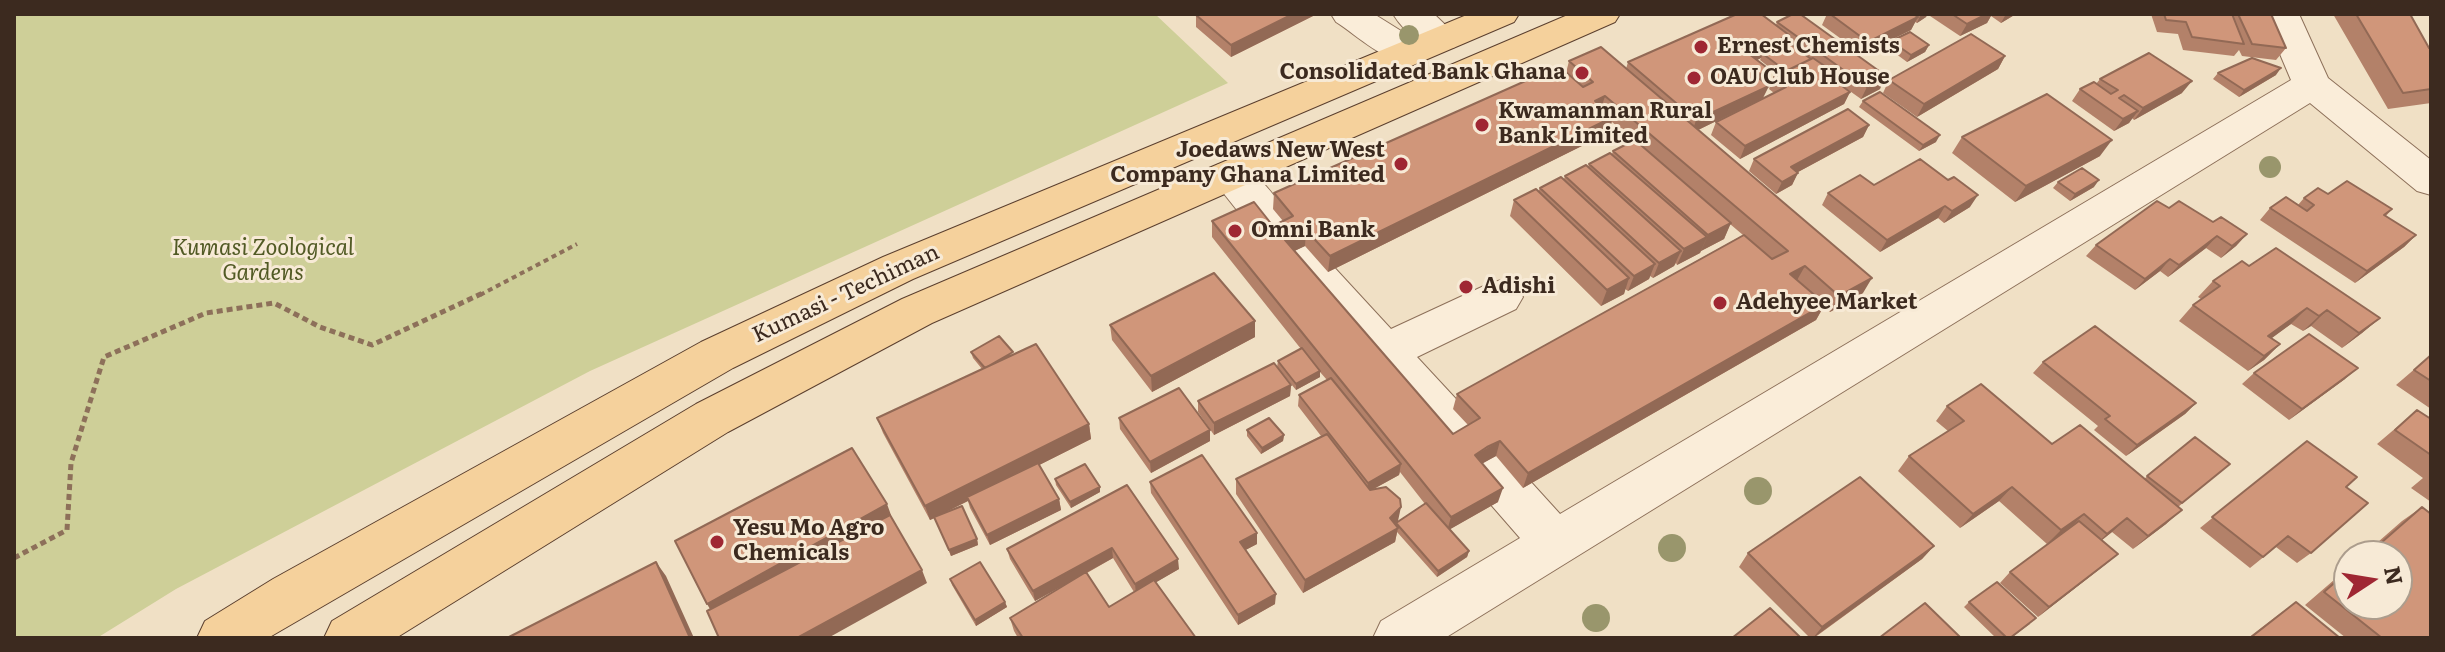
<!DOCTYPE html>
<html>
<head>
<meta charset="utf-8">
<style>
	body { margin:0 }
	#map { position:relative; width:2445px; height:652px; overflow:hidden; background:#f0e0c5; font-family:Literata,serif }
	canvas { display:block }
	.frame { position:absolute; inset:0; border:16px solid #3c2a1f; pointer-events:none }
	.north { position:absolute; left:2333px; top:540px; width:80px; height:80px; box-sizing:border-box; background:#f7ead6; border:2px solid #ac9d8d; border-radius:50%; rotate:78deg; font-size:22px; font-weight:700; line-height:32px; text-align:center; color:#3c2a1f }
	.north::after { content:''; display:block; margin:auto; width:28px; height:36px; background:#9f2733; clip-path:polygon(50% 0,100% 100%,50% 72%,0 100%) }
</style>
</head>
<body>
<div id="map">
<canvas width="2445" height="652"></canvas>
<div class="frame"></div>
<div class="north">N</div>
</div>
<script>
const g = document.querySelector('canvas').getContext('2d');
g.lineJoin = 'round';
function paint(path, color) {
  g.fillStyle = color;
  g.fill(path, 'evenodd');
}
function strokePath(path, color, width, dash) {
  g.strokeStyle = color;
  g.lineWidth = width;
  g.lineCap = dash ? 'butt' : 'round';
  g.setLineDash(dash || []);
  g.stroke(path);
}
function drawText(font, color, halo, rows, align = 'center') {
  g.font = font + ' Literata,serif';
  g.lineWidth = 6;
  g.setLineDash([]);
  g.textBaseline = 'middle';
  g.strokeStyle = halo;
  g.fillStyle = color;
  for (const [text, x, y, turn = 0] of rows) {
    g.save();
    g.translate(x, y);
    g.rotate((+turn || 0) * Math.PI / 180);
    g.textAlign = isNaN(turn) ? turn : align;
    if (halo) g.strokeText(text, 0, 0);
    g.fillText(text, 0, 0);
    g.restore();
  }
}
paint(new Path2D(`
	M 14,14 L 1155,14 L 1228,83 L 590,371 L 176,589 L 97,638 L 14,638 Z`), '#cecf98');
const minor = new Path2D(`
	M 1331,14 L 1374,14 L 1422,44 L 1427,53 L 1422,62 C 1392,70 1361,38 1336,22 Z
	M 1393,14 L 1434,14 L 1460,39 L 1455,47 C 1430,54 1406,35 1393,14 Z
	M 2263,14 L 2299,14 L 2328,78 L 2431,160 L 2431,195 L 2417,191 L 2310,103 L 1445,638 L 1373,638 L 1381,621 L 1520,538 L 1466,476 L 1461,459 L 1447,454 L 1279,262 L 1274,250 L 1267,248 L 1217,185 L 1211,175 L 1217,165 C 1252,154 1276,201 1297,226 L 1302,238 L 1309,240 L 1391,329 L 1486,285 L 1501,280 L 1516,285 L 1523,297 L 1516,309 L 1417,357 L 1481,426 L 1486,443 L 1500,448 L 1560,514 L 2291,80 Z`);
const major = new Path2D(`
	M 1469,14 L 1519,14 L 1514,22 L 913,279 L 733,368 L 268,638 L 197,638 L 205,621 L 273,579 L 701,342 L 883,257 Z
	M 1570,14 L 1620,14 L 1615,22 L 932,323 L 728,432 L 396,638 L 324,638 L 332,621 L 696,404 L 902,299 Z`);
strokePath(minor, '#8d705a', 2);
strokePath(major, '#5b3f2e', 2);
strokePath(new Path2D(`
	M 480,295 L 577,244`), '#8d705a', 4, [5, 4]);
strokePath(new Path2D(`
	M 14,558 L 67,530 L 71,463 L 104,357 L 206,313 L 274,303 L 320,327 L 372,345 L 483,293`), '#8d705a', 5, [6, 4]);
paint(minor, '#faedd9');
paint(major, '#f5d19c');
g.fillStyle = '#99966c';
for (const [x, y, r] of [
	[1409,35,10],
	[2270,167,11],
	[1758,491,14],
	[1672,548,14],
	[1596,618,14]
]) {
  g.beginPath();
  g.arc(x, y, r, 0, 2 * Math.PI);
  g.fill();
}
paint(new Path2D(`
	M 1317,14 L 1231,57 L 1196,27 L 1196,15 Z
	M 1827,14 L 2016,14 L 2001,23 L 1991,16 L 1987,23 L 1960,36 L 1927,14 L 1926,17 L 1917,23 L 1915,22 L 1911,30 L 1862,54 L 1822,25 Z
	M 2151,14 L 2271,14 L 2286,48 L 2276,60 L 2242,56 L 2239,50 L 2234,56 L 2183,50 L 2178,34 L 2157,32 Z
	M 2333,14 L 2410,14 L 2429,48 L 2431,48 L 2431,103 L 2388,109 Z
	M 1777,22 L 1880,89 L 1861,99 L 1826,74 L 1850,92 L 1844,104 L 1740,159 L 1711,135 L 1716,122 L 1774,93 L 1769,89 L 1774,77 L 1779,75 L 1760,60 L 1761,58 L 1757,60 L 1764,82 L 1763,98 L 1698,130 L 1863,293 L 1830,312 L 1824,306 L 1816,320 L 1523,488 L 1496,456 L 1482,463 L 1498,502 L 1450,529 L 1469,551 L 1467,557 L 1437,577 L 1397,532 L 1395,542 L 1303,593 L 1236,494 L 1236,479 L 1321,436 L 1298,406 L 1299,395 L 1327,380 L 1320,372 L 1320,377 L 1296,390 L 1277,367 L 1278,361 L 1301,349 L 1212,237 L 1212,221 L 1273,226 L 1283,221 L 1273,209 L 1274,193 L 1566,73 L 1569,61 L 1626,69 L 1628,62 L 1776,25 ZM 1612,122 L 1634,141 L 1613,151 L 1612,154 L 1589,164 L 1588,167 L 1565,176 L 1564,179 L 1540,188 L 1538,192 L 1514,200 L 1510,216 L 1601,306 L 1624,294 L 1625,289 L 1628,291 L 1649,279 L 1650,276 L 1653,278 L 1674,266 L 1676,263 L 1677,265 L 1700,253 L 1701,251 L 1724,239 L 1730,224 L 1743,235 L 1457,394 L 1453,409 L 1468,425 L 1453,434 L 1294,251 L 1305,246 L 1328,272 L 1608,133 ZM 1400,472 L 1425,504 L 1396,523 L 1395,525 L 1395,524 L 1398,521 L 1372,490 L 1399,475 Z
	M 1891,41 L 1929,45 L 1925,52 L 1907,62 L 1888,48 Z
	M 2005,56 L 1998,69 L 1917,117 L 1883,93 L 1889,80 Z
	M 2218,73 L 2276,75 L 2239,97 L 2213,79 Z
	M 2100,79 L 2182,93 L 2134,120 L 2132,118 L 2129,123 L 2114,131 L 2072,101 L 2080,89 L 2096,84 Z
	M 1863,101 L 1936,142 L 1919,151 L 1859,107 Z
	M 1869,125 L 1863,137 L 1798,172 L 1792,185 L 1776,194 L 1749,171 L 1754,159 Z
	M 1962,137 L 2100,156 L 2015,202 L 1952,153 Z
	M 2058,182 L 2094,187 L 2070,201 L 2053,188 Z
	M 1874,185 L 1970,207 L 1944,223 L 1938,218 L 1880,252 L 1822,205 L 1828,193 Z
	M 2328,194 L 2392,209 L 2386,216 L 2416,235 L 2404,247 L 2355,283 L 2260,220 L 2270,208 L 2298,205 L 2304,198 Z
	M 2169,208 L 2247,234 L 2236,246 L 2221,258 L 2206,248 L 2168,277 L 2160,271 L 2135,290 L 2086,256 L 2096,245 Z
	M 2249,266 L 2380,318 L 2362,333 L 2342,348 L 2311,326 L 2303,331 L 2291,324 L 2271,338 L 2280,344 L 2264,360 L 2248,371 L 2179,321 L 2193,305 L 2201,299 L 2198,297 L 2213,281 Z
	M 1110,325 L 1255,337 L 1152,392 L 1112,340 Z
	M 971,352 L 1014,355 L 1089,424 L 1091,439 L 1039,465 L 1059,499 L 1061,510 L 990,545 L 970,508 L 968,501 L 946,512 L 977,539 L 978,545 L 951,556 L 935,518 L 930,520 L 883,433 L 877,418 L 982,369 L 973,358 Z
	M 2431,355 L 2431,409 L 2396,385 Z
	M 2043,362 L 2196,403 L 2185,414 L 2126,456 L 2094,430 L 2098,426 L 2033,373 Z
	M 2254,373 L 2345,379 L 2289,420 L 2242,384 Z
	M 1291,385 L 1290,396 L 1214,435 L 1198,412 L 1198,401 Z
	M 1947,406 L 2144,479 L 2195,437 L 2218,474 L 2178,507 L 2166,524 L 2133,549 L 2112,532 L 2102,540 L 2118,554 L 2106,564 L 2038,617 L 2000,583 L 2010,572 L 2070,528 L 2047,544 L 1999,501 L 1960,528 L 1898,471 L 1909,456 L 1948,431 L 1936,421 Z
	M 2417,410 L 2431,419 L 2431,502 L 2411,488 L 2423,478 L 2377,444 Z
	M 1119,418 L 1210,430 L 1210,441 L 1151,473 L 1120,429 Z
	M 1247,430 L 1284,435 L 1283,441 L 1261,454 L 1247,436 Z
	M 2307,441 L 2346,487 L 2311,553 L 2297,563 L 2276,547 L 2250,568 L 2200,528 Z
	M 1055,479 L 1100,487 L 1100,492 L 1071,508 L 1056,485 Z
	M 1150,482 L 1257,533 L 1257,544 L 1245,550 L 1275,604 L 1238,625 L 1151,493 Z
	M 1127,485 L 1179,569 L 1156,582 L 1196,638 L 1018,638 L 1014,631 L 1010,618 L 1075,579 L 1035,601 L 1010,559 L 1007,549 ZM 1113,558 L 1134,592 L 1109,607 L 1087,573 Z
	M 2422,507 L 2431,638 L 2346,638 L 2305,605 L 2349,567 L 2349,604 L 2397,556 L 2362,556 L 2402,521 Z
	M 1934,546 L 1922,559 L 1814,638 L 1810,638 L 1739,567 L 1748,553 Z
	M 950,579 L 1005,602 L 1007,607 L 976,626 L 952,585 Z
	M 1969,602 L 2030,624 L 2011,638 L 1996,638 L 1964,607 Z
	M 2296,602 L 2340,638 L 2248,638 L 2278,615 Z`), '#b38169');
paint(new Path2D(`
	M 1293,14 L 1317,14 L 1231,57 L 1231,45 Z
	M 1924,14 L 1928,14 L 1926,17 L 1917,23 L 1920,16 Z
	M 1987,14 L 1992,14 L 1987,23 L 1960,36 L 1967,24 Z
	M 2006,14 L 2016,14 L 2001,23 Z
	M 1918,17 L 1911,30 L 1862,54 L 1868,42 Z
	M 1789,35 L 1784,47 L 1763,54 L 1761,58 L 1744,66 L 1749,54 Z
	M 1929,45 L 1925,52 L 1907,62 L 1911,55 Z
	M 2005,56 L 1998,69 L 1917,117 L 1924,104 Z
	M 2281,68 L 2276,75 L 2239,97 L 2244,90 Z
	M 1770,70 L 1764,82 L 1756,76 Z
	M 1886,76 L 1880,89 L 1861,99 L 1867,87 Z
	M 2192,81 L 2182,93 L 2134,120 L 2143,108 Z
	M 1769,86 L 1763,98 L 1692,133 L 1696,120 Z
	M 1850,92 L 1844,104 L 1740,159 L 1745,146 Z
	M 1605,96 L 1600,112 L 1595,101 Z
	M 2138,111 L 2129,123 L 2114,131 L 2123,119 Z
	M 1613,117 L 1608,133 L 1328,272 L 1330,256 Z
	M 1869,125 L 1863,137 L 1785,179 L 1791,167 Z
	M 1940,135 L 1936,142 L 1919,151 L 1923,145 Z
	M 2112,140 L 2100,156 L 2015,202 L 2026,186 Z
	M 1798,173 L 1792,185 L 1776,194 L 1782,182 Z
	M 2099,180 L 2094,187 L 2070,201 L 2075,194 Z
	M 1978,195 L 1970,207 L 1944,223 L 1952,211 Z
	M 1945,206 L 1938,218 L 1880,252 L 1887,240 Z
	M 1731,223 L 1724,239 L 1701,251 L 1708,235 Z
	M 1306,230 L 1305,246 L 1284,256 L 1285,240 Z
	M 2247,234 L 2236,246 L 2221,258 L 2232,246 Z
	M 2416,235 L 2404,247 L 2355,283 L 2367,271 Z
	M 2217,236 L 2206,248 L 2168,277 L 2179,265 Z
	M 1707,237 L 1700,253 L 1677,265 L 1684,249 Z
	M 1681,251 L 1674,266 L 1653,278 L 1659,263 Z
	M 2170,259 L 2160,271 L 2135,290 L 2145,279 Z
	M 1655,264 L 1649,279 L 1628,291 L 1634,276 Z
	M 1805,266 L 1796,282 L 1790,274 Z
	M 1629,278 L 1624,294 L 1601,306 L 1607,290 Z
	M 1872,278 L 1863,293 L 1830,312 L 1839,296 Z
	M 1825,304 L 1816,320 L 1523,488 L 1528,473 Z
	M 2307,308 L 2291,324 L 2253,352 L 2268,336 Z
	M 2327,310 L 2311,326 L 2303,331 L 2319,316 Z
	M 2380,318 L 2362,333 L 2342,348 L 2359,333 Z
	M 1255,321 L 1255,337 L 1152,392 L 1151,376 Z
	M 2280,344 L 2264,360 L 2248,371 L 2264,356 Z
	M 2358,368 L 2345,379 L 2289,420 L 2302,409 Z
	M 1320,371 L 1320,377 L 1296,390 L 1296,384 Z
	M 1291,385 L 1290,396 L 1214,435 L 1214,423 Z
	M 2196,403 L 2185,414 L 2126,456 L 2137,445 Z
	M 1089,424 L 1091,439 L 930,520 L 925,506 Z
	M 1210,430 L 1210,441 L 1151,473 L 1150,462 Z
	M 1284,435 L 1283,441 L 1261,454 L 1262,448 Z
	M 1500,441 L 1496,456 L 1471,470 L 1475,455 Z
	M 1401,464 L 1399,475 L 1366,493 L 1368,483 Z
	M 1100,487 L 1100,492 L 1071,508 L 1070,502 Z
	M 2012,487 L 1999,501 L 1960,528 L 1973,514 Z
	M 1503,488 L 1498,502 L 1447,531 L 1451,517 Z
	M 1059,499 L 1061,510 L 990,545 L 987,535 Z
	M 887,504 L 891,515 L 713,614 L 707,604 Z
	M 1401,507 L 1398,521 L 1387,532 L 1390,518 Z
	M 2182,510 L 2166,524 L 2133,549 L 2148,536 Z
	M 2084,514 L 2070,528 L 2047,544 L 2061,530 Z
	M 2127,518 L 2112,532 L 2092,548 L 2107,534 Z
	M 1398,528 L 1395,542 L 1303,593 L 1305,580 Z
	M 1257,533 L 1257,544 L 1240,553 L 1240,542 Z
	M 977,539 L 978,545 L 951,556 L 949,550 Z
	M 1934,546 L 1922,559 L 1813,638 L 1822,627 Z
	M 1112,548 L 1113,558 L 1035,601 L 1033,591 Z
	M 1469,551 L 1467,557 L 1437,577 L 1438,571 Z
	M 2118,554 L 2106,564 L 2038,617 L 2049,607 Z
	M 1178,559 L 1179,569 L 1136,594 L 1135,584 Z
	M 656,562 L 666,576 L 694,638 L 690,638 Z
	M 922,570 L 927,583 L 828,638 L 797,638 Z
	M 1276,594 L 1275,604 L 1238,625 L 1238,615 Z
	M 1005,602 L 1007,607 L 976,626 L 975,620 Z`), '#926955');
const building = new Path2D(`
	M 1198,14 L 1293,14 L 1231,45 L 1196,15 Z
	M 1737,14 L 1761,14 L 1789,35 L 1749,54 L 1770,70 L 1756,76 L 1769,86 L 1696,120 L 1628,62 Z
	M 1793,14 L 1800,14 L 1886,76 L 1867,87 L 1777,22 Z
	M 1830,14 L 1913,14 L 1918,17 L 1868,42 Z
	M 1952,14 L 1987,14 L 1967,24 Z
	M 2164,14 L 2232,14 L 2244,44 L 2192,37 L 2186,22 L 2166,20 Z
	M 2238,14 L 2271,14 L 2286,48 L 2252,44 Z
	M 2356,14 L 2410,14 L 2429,48 L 2431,48 L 2431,89 L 2403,93 Z
	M 1910,32 L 1929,45 L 1911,55 L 1891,41 Z
	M 1971,34 L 2005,56 L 1924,104 L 1889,80 Z
	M 1788,42 L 1811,59 L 1786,71 L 1763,54 Z
	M 1601,47 L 1872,278 L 1839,296 L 1805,266 L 1790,274 L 1825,304 L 1528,473 L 1500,441 L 1487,447 L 1475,455 L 1503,488 L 1451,517 L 1212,221 L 1254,202 L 1273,226 L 1293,216 L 1274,193 L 1559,66 L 1583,87 L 1593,82 L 1569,61 ZM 1605,96 L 1788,251 L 1772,259 L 1744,235 L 1457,394 L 1480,418 L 1453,434 L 1285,240 L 1306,230 L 1330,256 L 1613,117 L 1595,101 Z
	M 2149,53 L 2192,81 L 2143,108 L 2124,95 L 2119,98 L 2138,111 L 2123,119 L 2080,89 L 2094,82 L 2111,94 L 2118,90 L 2100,79 Z
	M 1813,58 L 1829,69 L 1824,72 L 1850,92 L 1745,146 L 1716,122 L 1786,87 L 1774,77 Z
	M 2252,58 L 2281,68 L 2244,90 L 2218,73 Z
	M 1880,92 L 1940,135 L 1923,145 L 1863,101 Z
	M 2047,94 L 2112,140 L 2026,186 L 1962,137 Z
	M 1848,109 L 1869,125 L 1791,167 L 1798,173 L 1782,182 L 1754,159 Z
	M 1635,140 L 1731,223 L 1708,235 L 1613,151 Z
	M 1610,153 L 1707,237 L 1684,249 L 1589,164 Z
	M 1920,159 L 1948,180 L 1954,177 L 1978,195 L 1952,211 L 1945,206 L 1887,240 L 1828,193 L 1860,175 L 1874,185 Z
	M 1586,165 L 1681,251 L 1659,263 L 1565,176 Z
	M 2082,168 L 2099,180 L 2075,194 L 2058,182 Z
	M 1561,177 L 1655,264 L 1634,276 L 1540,188 Z
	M 2347,181 L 2392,209 L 2384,215 L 2416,235 L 2367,271 L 2270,208 L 2286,197 L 2307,211 L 2314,205 L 2304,198 L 2318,188 L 2328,194 Z
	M 1536,189 L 1629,278 L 1607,290 L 1514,200 Z
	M 2157,201 L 2169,208 L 2179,201 L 2213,222 L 2221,217 L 2247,234 L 2232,246 L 2217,236 L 2179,265 L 2170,259 L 2145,279 L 2096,245 Z
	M 2276,248 L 2380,318 L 2359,333 L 2327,310 L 2319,316 L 2307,308 L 2268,336 L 2280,344 L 2264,356 L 2193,305 L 2220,286 L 2213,281 L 2242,261 L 2249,266 Z
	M 1214,273 L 1255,321 L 1151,376 L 1110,325 Z
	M 2095,326 L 2196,403 L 2137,445 L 2105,419 L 2110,416 L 2043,362 Z
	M 2309,334 L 2358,368 L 2302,409 L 2254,373 Z
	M 999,336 L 1013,352 L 985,368 L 971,352 Z
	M 1036,344 L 1089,424 L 925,506 L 877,418 Z
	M 1302,348 L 1320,371 L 1296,384 L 1278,361 Z
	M 2431,355 L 2431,381 L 2414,370 Z
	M 1274,363 L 1291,385 L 1214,423 L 1198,401 Z
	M 1331,378 L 1401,464 L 1368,483 L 1299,395 Z
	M 1981,384 L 2052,444 L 2080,425 L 2182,510 L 2148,536 L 2127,518 L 2107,534 L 2084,514 L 2061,530 L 2012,487 L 1973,514 L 1909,456 L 1964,421 L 1947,406 Z
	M 1179,388 L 1210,430 L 1150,462 L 1119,418 Z
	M 2417,410 L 2431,419 L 2431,455 L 2395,430 Z
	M 1269,418 L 1284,435 L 1262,448 L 1247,430 Z
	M 1327,434 L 1370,490 L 1386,487 L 1400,499 L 1401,507 L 1390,518 L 1398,528 L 1305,580 L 1236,479 Z
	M 2195,437 L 2230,464 L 2182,503 L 2147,476 Z
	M 2307,441 L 2357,477 L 2346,487 L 2368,503 L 2311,553 L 2288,536 L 2263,557 L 2212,517 Z
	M 852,448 L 887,504 L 707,604 L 675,541 Z
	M 1202,455 L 1257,533 L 1240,542 L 1276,594 L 1238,615 L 1150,482 Z
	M 1038,463 L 1059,499 L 987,535 L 967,497 Z
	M 1085,464 L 1100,487 L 1070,502 L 1055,479 Z
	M 1860,477 L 1934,546 L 1822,627 L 1748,553 Z
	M 1127,485 L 1178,559 L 1135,584 L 1112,548 L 1033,591 L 1007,549 Z
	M 1426,503 L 1469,551 L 1438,571 L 1396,523 Z
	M 962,506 L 977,539 L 949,550 L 934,517 Z
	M 2422,507 L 2431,514 L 2431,638 L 2382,638 L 2324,592 L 2349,570 L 2349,604 L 2397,604 L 2397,556 L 2366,556 Z
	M 890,515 L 922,570 L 797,638 L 719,638 L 707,611 Z
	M 2079,521 L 2118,554 L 2049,607 L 2010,572 Z
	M 656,562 L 690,638 L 509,638 L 509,637 Z
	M 980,562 L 1005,602 L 975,620 L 950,579 Z
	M 1086,572 L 1109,607 L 1154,580 L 1196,638 L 1023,638 L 1010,618 Z
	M 1997,582 L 2036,618 L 2010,638 L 2007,638 L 1969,602 Z
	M 2296,602 L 2340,638 L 2250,638 Z
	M 1925,603 L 1961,638 L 1879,638 Z
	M 1770,608 L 1801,638 L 1732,638 Z`);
paint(building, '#d0967a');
strokePath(building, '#926955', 2);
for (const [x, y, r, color] of [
	[1701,47,8,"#9f2733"],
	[1582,73,8,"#9f2733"],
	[1694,78,8,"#9f2733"],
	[1482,125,8,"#9f2733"],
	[1401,164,8,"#9f2733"],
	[1235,231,8,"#9f2733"],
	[1466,287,8,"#9f2733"],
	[1720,303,8,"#9f2733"],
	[717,542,8,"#9f2733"]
]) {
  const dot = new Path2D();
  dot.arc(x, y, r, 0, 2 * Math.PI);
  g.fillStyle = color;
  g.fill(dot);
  strokePath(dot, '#f7ead6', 3);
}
drawText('bold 22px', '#3c2a1f', '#f7ead6', [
	["Ernest Chemists",1717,47],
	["Consolidated Bank Ghana",1566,73,"right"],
	["OAU Club House",1710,78],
	["Kwamanman Rural",1498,112],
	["Bank Limited",1498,137],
	["Joedaws New West",1385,151,"right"],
	["Company Ghana Limited",1385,176,"right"],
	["Omni Bank",1251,231],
	["Adishi",1482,287],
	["Adehyee Market",1736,303],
	["Yesu Mo Agro",733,529],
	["Chemicals",733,554]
], 'left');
drawText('italic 22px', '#515a24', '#f7ead6', [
	["Kumasi Zoological",263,249],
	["Gardens",263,274]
]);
drawText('22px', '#3c2a1f', '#f7ead6', [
	["Kumasi - Techiman",846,294,-25]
]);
</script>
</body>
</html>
